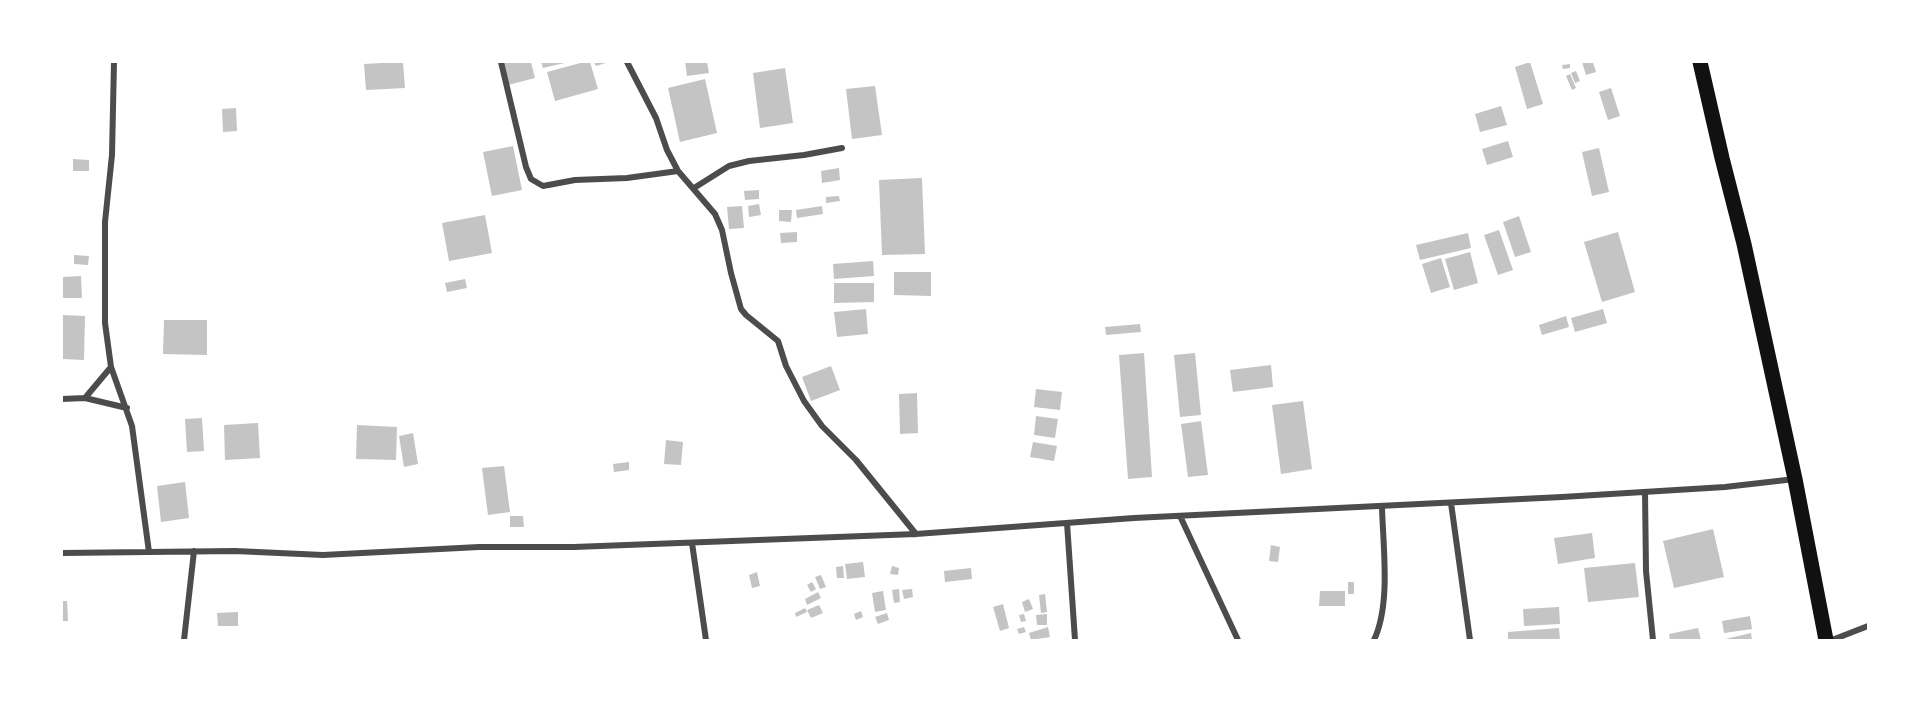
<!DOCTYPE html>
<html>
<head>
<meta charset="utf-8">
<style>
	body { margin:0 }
	#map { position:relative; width:1930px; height:702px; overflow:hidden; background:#fff; font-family:"Public Sans",sans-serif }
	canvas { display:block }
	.frame { position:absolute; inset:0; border:63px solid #fff; pointer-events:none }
</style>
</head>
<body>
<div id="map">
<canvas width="1930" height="702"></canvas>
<div class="frame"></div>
</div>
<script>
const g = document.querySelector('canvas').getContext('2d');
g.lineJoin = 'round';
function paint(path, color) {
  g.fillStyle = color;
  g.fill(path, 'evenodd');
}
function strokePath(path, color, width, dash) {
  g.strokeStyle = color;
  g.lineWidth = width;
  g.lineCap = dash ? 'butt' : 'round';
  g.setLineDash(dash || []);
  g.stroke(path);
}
paint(new Path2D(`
	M 399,62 L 403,62 L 405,88 L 366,90 L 364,64 Z
	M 502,62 L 531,62 L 535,78 L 508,85 Z
	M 541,62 L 569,62 L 543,68 Z
	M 584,62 L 590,62 L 598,89 L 555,101 L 547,72 Z
	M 594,62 L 609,62 L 596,66 Z
	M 685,62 L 707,62 L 709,73 L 687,76 Z
	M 1530,62 L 1543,104 L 1527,109 L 1515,67 Z
	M 1582,62 L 1593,62 L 1596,72 L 1586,75 Z
	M 1570,64 L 1570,68 L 1563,69 L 1562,65 Z
	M 785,68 L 793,123 L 760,128 L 753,73 Z
	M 1576,71 L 1580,81 L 1575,83 L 1571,73 Z
	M 1570,74 L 1576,88 L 1572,90 L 1566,76 Z
	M 705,79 L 717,133 L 680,142 L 668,88 Z
	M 875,86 L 882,135 L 852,139 L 846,89 Z
	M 1611,88 L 1620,116 L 1608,120 L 1599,92 Z
	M 1501,106 L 1507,125 L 1480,132 L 1475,114 Z
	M 236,108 L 237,131 L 223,132 L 222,109 Z
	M 1508,141 L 1513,157 L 1487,165 L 1482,149 Z
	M 513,146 L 522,190 L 492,196 L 483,152 Z
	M 1599,148 L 1609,192 L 1592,196 L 1582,152 Z
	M 73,159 L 89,160 L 89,171 L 73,171 Z
	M 839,168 L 840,180 L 822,183 L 821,171 Z
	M 922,178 L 925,254 L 882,255 L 879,180 Z
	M 759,190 L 759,199 L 745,200 L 744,191 Z
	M 839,196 L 840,201 L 826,203 L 826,197 Z
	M 759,204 L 761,215 L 749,217 L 748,206 Z
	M 742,206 L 744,228 L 729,229 L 727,207 Z
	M 822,206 L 823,214 L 797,218 L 796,210 Z
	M 779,210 L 792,210 L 791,222 L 779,221 Z
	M 485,215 L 492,253 L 449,261 L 442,223 Z
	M 1519,216 L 1531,252 L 1515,257 L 1503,222 Z
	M 1499,230 L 1513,270 L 1498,275 L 1484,235 Z
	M 797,232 L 797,242 L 781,243 L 780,233 Z
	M 1618,232 L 1635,292 L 1602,302 L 1584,242 Z
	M 1468,233 L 1471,248 L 1420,260 L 1416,245 Z
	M 1470,252 L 1478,283 L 1454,290 L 1445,259 Z
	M 74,255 L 89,256 L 88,265 L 74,264 Z
	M 1441,258 L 1450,287 L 1431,293 L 1422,264 Z
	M 873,261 L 874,276 L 834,279 L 833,264 Z
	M 894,272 L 931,272 L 931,296 L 894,295 Z
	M 81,276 L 82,298 L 62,298 L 62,277 Z
	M 465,279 L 467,288 L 447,292 L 445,283 Z
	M 834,283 L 874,283 L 874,302 L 834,303 Z
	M 866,309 L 868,334 L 837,337 L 834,312 Z
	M 1603,309 L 1607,323 L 1575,332 L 1571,318 Z
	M 62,315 L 85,316 L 84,360 L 62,359 Z
	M 1566,316 L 1569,327 L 1542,335 L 1539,325 Z
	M 164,320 L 207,320 L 207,355 L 163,354 Z
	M 1140,324 L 1141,332 L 1106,335 L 1105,327 Z
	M 1144,353 L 1152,477 L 1128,479 L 1119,355 Z
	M 1195,353 L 1201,415 L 1180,417 L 1174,355 Z
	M 1271,365 L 1273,387 L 1233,392 L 1230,370 Z
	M 831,366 L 840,390 L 811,401 L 802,377 Z
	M 1036,389 L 1062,392 L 1060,410 L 1034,407 Z
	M 917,393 L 918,433 L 900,434 L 899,394 Z
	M 1303,401 L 1312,469 L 1281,474 L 1272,405 Z
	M 1036,416 L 1058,419 L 1055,438 L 1034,435 Z
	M 202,418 L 204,451 L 187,452 L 185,419 Z
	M 1201,421 L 1208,475 L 1188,477 L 1181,424 Z
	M 258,423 L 260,458 L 225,460 L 224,425 Z
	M 357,425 L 397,427 L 396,460 L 356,459 Z
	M 413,433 L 418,464 L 404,467 L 399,436 Z
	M 666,440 L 683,442 L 681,465 L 664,464 Z
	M 1033,442 L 1057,446 L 1054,461 L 1030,457 Z
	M 629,462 L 629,470 L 614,472 L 613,464 Z
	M 504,466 L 510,512 L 488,515 L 482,468 Z
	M 185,482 L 189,518 L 161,522 L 157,486 Z
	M 510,516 L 523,516 L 524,527 L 510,527 Z
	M 1713,529 L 1724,577 L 1674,588 L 1663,541 Z
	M 1592,533 L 1595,558 L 1558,564 L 1554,538 Z
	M 1271,545 L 1280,547 L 1278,562 L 1269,561 Z
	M 863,562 L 865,577 L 847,579 L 845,564 Z
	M 1635,563 L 1639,597 L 1588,602 L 1584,568 Z
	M 843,566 L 844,578 L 837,578 L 836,567 Z
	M 892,566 L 899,568 L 898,575 L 890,574 Z
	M 971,568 L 972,579 L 945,582 L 944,571 Z
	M 757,572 L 760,586 L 752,588 L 749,575 Z
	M 821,575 L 826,587 L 820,589 L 815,577 Z
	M 812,582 L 816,589 L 811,592 L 807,585 Z
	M 1348,582 L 1354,582 L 1354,594 L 1348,594 Z
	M 899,589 L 900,602 L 894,603 L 892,590 Z
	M 912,589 L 913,597 L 904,599 L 902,590 Z
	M 883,591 L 886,610 L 875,612 L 872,593 Z
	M 1320,591 L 1345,591 L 1345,606 L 1319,606 Z
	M 818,592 L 821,598 L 807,605 L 805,599 Z
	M 1045,594 L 1047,612 L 1041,613 L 1039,595 Z
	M 1029,599 L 1033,609 L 1025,612 L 1022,602 Z
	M 62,601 L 67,601 L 68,621 L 62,621 Z
	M 1003,604 L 1009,628 L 1000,631 L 993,607 Z
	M 819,605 L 823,613 L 811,618 L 807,610 Z
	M 1559,607 L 1560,624 L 1524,626 L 1523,609 Z
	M 805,608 L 807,612 L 796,617 L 795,613 Z
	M 861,611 L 863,617 L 856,620 L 854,614 Z
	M 238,612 L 238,626 L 218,626 L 217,613 Z
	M 887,613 L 889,620 L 878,624 L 875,617 Z
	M 1024,614 L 1026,621 L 1021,622 L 1019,615 Z
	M 1047,614 L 1047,625 L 1037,625 L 1036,615 Z
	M 1750,616 L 1752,629 L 1724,633 L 1722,621 Z
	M 1024,627 L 1026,632 L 1019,634 L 1017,629 Z
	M 1048,627 L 1050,637 L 1031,640 L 1029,633 Z
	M 1559,628 L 1560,640 L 1508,640 L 1508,632 Z
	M 1698,628 L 1701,640 L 1670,640 L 1669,634 Z
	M 1751,633 L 1752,640 L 1721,640 Z`), '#c4c4c4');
strokePath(new Path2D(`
	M 114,62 L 112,155 L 105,222 L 105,323 L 111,367 L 132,426 L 149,552
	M 501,62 L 526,167 L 531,179 L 543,186 L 575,180 L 627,178 L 678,171
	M 627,62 L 656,118 L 667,150 L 678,171 L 715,214 L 722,230 L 731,273 L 741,309 L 746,315 L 778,341 L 786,366 L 804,401 L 822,426 L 856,460 L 916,534
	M 694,188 L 729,166 L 749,161 L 804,155 L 842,148
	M 85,398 L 111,367
	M 62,399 L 85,398 L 127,408
	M 1645,492 L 1646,571 L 1653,640
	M 1451,503 L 1470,640
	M 1180,516 L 1238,640
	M 1067,523 L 1075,640
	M 692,543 L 706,640
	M 62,553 L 235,551 L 323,555 L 479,547 L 574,547 L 916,534 L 1134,518 L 1562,497 L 1725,487 L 1795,479
	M 184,640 L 194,551
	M 1374,640 C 1391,604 1383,547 1382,507
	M 1832,640 L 1868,626`), '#4c4c4c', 6);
strokePath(new Path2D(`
	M 1700,62 L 1722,158 L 1744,244 L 1795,479 L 1826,640`), '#111', 15);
</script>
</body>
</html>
